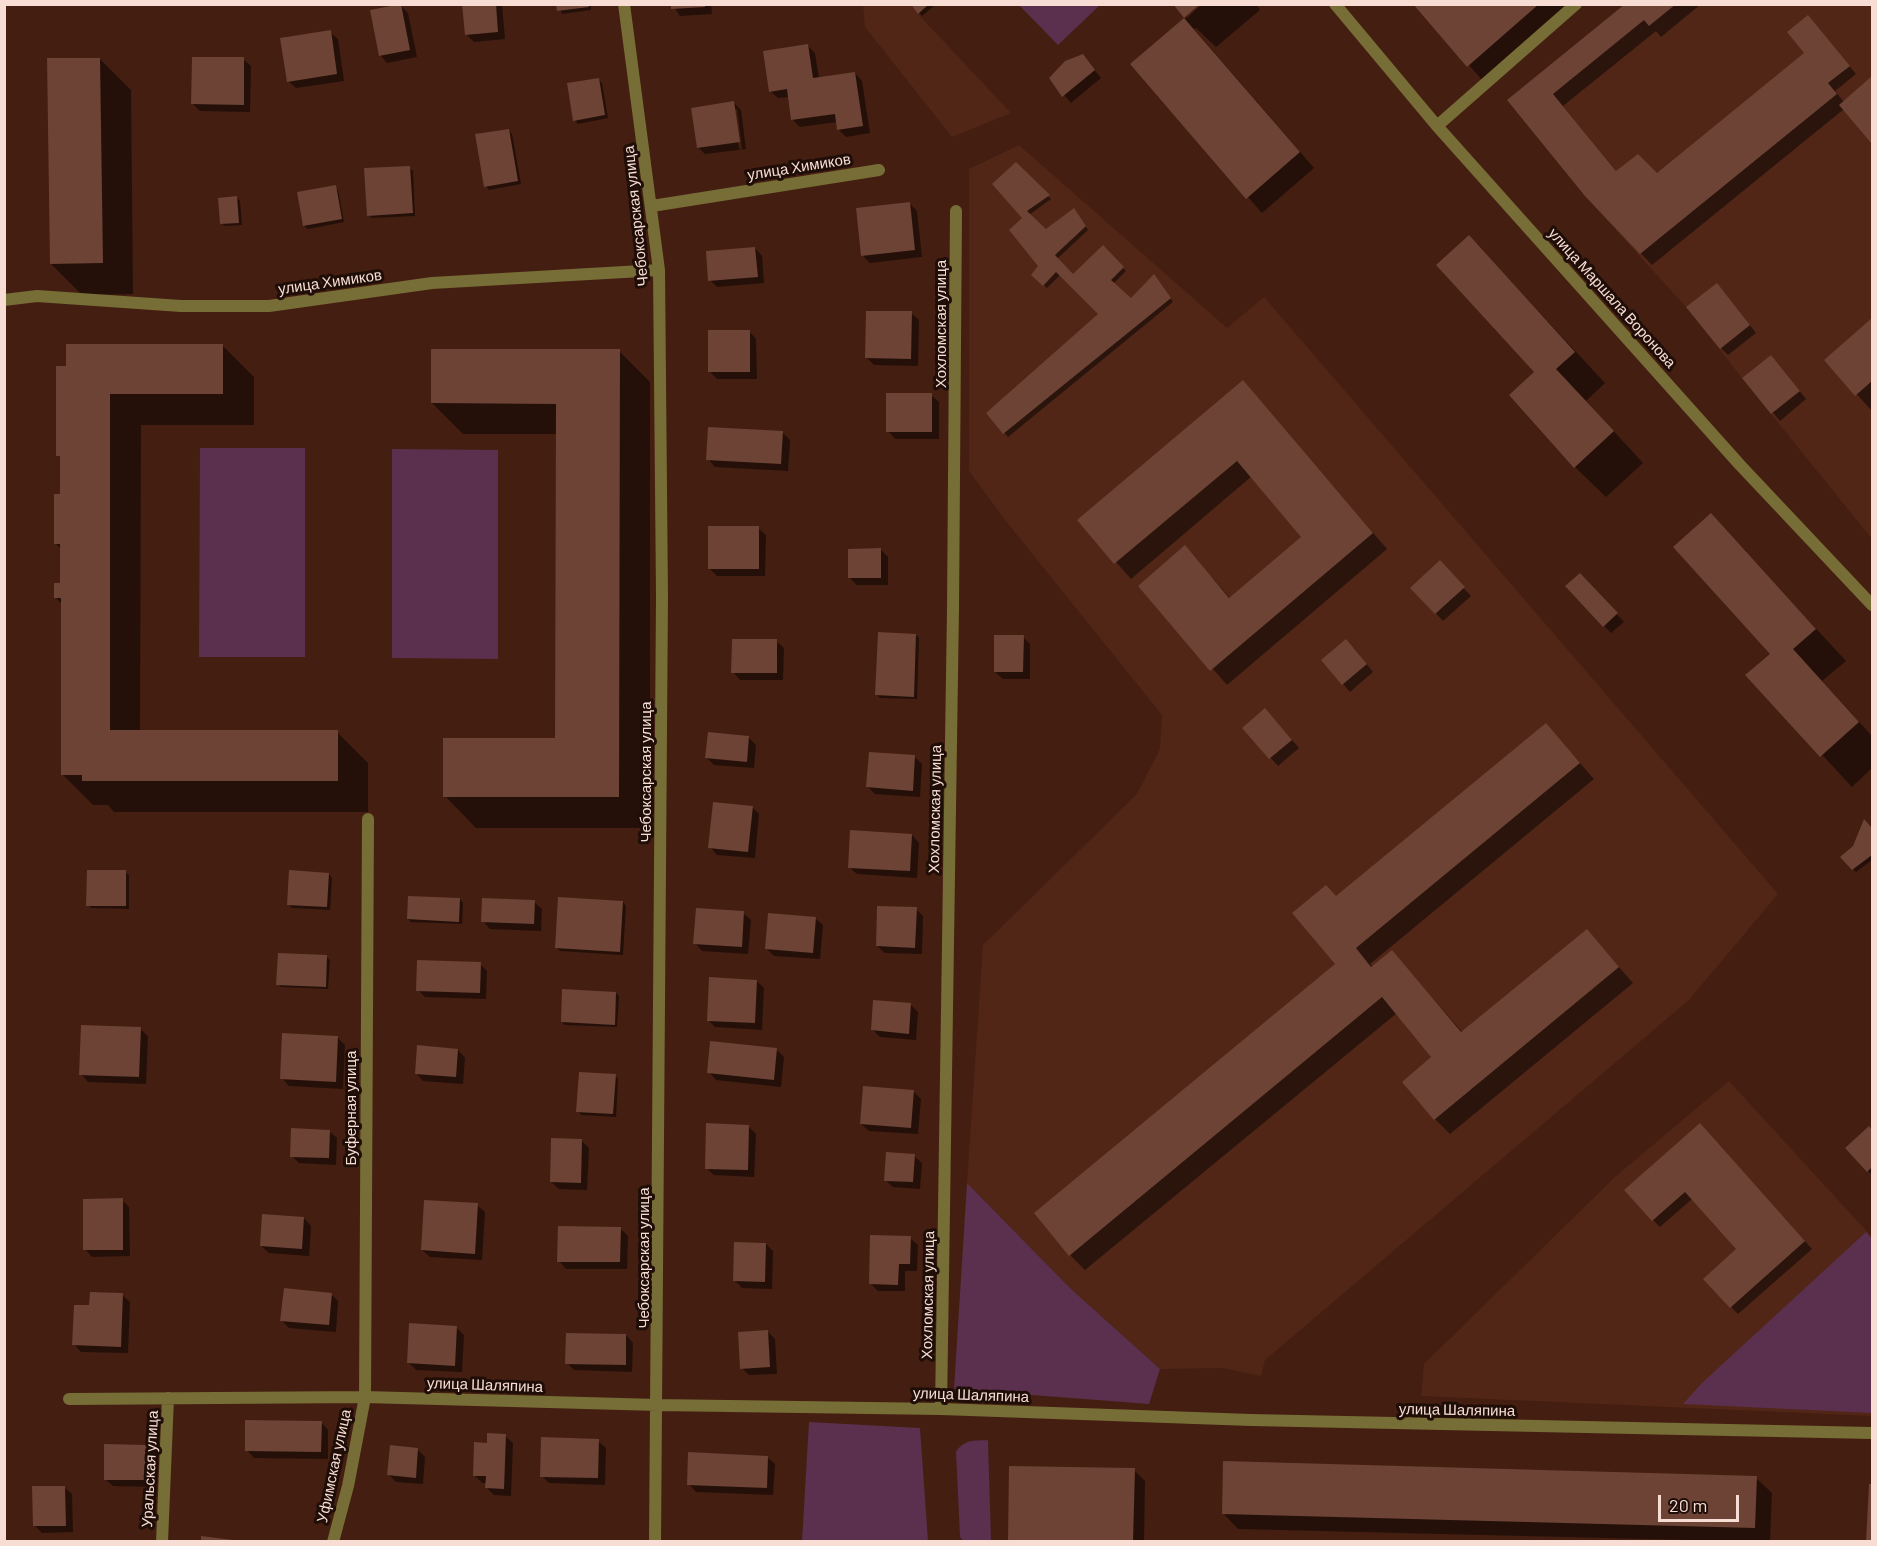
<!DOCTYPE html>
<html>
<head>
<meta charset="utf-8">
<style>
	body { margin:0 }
	#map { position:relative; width:1877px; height:1546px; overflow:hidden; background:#441e11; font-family:Barlow,sans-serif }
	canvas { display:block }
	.frame { position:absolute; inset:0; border:6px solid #f7ddd4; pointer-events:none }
	.scale { position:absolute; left:1658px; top:1495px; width:81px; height:27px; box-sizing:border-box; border:3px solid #f7ddd4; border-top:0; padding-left:8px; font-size:18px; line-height:21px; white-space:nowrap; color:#f7ddd4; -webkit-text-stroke:4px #1f0e08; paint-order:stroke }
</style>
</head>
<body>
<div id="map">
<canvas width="1877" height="1546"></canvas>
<div class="frame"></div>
<div class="scale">20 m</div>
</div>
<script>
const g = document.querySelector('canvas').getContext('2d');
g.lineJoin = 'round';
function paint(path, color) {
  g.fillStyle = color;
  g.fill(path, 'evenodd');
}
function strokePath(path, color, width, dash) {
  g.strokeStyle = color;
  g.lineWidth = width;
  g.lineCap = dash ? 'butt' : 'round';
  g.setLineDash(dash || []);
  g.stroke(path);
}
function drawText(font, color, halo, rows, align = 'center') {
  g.font = font + ' Barlow,sans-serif';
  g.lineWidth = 6;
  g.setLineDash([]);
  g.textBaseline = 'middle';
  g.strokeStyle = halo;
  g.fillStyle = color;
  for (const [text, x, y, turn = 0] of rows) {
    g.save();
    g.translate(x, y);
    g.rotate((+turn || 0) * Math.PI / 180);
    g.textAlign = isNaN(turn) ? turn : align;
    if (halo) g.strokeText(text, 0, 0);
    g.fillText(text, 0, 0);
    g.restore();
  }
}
paint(new Path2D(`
	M 863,5 L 929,5 L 918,14 L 1011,113 L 952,137 L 865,27 Z
	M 1625,5 L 1872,5 L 1872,539 L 1771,414 L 1800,391 L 1771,355 L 1742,378 L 1686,307 L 1585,196 L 1507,100 Z
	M 1019,145 L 1227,328 L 1264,297 L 1778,894 L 1689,1000 L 1265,1360 L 1261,1376 L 1223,1368 L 1160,1369 L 1070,1288 L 967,1183 L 983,945 L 1137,794 L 1160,749 L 1162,715 L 1005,520 L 969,471 L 969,169 Z
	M 1729,1081 L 1872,1237 L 1872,1416 L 1421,1396 L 1424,1364 L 1616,1176 Z`), '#512616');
paint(new Path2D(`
	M 1019,5 L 1100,5 L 1058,45 Z
	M 200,448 L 305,448 L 305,657 L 199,657 Z
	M 392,449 L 498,450 L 498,659 L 392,658 Z
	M 967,1183 L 1070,1288 L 1160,1369 L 1149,1404 L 954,1389 Z
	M 1866,1232 L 1872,1239 L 1872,1413 L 1683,1404 L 1702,1383 Z
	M 809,1422 L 920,1428 L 928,1541 L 802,1541 Z
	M 988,1440 L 991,1541 L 963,1541 L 960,1537 L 956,1452 C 964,1439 974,1441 988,1440 Z`), '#5b2f4e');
paint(new Path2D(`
	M 464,4 L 502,4 L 505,39 L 474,42 L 466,34 Z
	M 558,4 L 591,4 L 591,10 L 562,14 Z
	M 672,4 L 711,4 L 712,14 L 680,16 Z
	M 912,4 L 936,4 L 922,16 Z
	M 1175,4 L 1187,18 L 1202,4 L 1256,4 L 1260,10 L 1216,47 L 1196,28 L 1194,29 L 1314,168 L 1262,213 L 1132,64 L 1186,18 Z
	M 1415,4 L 1571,4 L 1483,81 Z
	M 1627,4 L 1701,4 L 1661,37 L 1656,31 L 1563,106 L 1617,172 L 1657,175 L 1806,53 L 1815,24 L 1856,74 L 1835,91 L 1844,102 L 1872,78 L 1872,141 L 1844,109 L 1652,265 L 1586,195 L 1509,100 Z
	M 401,6 L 408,13 L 417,57 L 387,63 L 380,55 Z
	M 330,32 L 338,39 L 344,81 L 296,88 L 288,81 Z
	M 808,46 L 815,53 L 819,78 L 855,73 L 862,81 L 870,133 L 846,137 L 838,129 L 837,122 L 800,127 L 793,120 L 789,97 L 778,98 L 770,91 Z
	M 1083,56 L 1101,78 L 1071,103 L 1051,79 Z
	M 100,59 L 131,90 L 133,294 L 82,295 L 51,264 Z
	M 243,59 L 251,66 L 250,112 L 200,111 L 193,104 Z
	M 598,79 L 602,83 L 608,118 L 578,124 L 575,120 Z
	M 734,103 L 741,110 L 746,149 L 705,154 L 698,147 ZM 734,109 L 737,109 L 742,149 L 739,149 Z
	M 508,130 L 512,134 L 521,184 L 489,190 L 486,186 Z
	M 1016,164 L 1051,199 L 1029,215 L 1045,231 L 1077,213 L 1088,230 L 1057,259 L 1073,276 L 1103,247 L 1126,271 L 1113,284 L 1131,300 L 1157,279 L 1173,302 L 1008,437 L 988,413 L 1101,314 L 1061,274 L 1047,288 L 1033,275 L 1040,266 L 1024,218 Z
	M 409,168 L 413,171 L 415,216 L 372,218 L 368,215 Z
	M 335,187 L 338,190 L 344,222 L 308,229 L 304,226 Z
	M 237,198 L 240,201 L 242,225 L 225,226 L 221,223 Z
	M 909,203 L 917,211 L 922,257 L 870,263 L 863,256 Z
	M 1469,237 L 1605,383 L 1586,401 L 1643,463 L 1606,497 L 1575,467 L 1536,372 Z
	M 755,248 L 762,256 L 764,283 L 717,287 L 710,280 Z
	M 1724,292 L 1756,333 L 1728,355 L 1721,348 Z
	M 911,313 L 919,320 L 918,366 L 874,365 L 867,358 Z
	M 1872,320 L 1872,409 L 1871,410 L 1826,360 Z
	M 749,331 L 756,339 L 757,379 L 717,379 L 709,371 Z
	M 223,346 L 254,377 L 254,425 L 141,425 L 140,731 L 337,732 L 368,763 L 368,812 L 114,812 L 108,805 L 93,805 L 62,774 L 62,604 L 55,597 L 61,585 L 61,549 L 55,543 L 61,496 L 61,458 L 58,455 L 58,368 Z
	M 619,351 L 650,382 L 650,828 L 476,828 L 445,796 L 557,740 L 557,434 L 463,434 L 432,403 Z
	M 1778,364 L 1806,399 L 1780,421 L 1744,378 Z
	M 1243,382 L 1387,549 L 1227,685 L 1140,586 L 1185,547 L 1231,599 L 1303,537 L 1252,476 L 1131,579 L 1079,520 Z
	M 931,395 L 939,402 L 939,439 L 895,439 L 888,431 Z
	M 783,433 L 790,440 L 788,471 L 715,467 L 708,459 Z
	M 1711,515 L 1846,661 L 1822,681 L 1872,736 L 1872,768 L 1852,787 L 1748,675 L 1772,654 Z
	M 758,528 L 766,535 L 765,576 L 717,576 L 709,568 Z
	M 880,549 L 888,557 L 888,585 L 857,585 L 850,578 Z
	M 1447,570 L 1471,596 L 1443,621 L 1412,588 Z
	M 1580,575 L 1624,622 L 1611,633 L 1567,587 Z
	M 916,635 L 919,638 L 917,699 L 880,698 L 877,695 Z
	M 1023,637 L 1030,644 L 1030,679 L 1003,679 L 995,672 Z
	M 776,641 L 784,648 L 783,680 L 740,680 L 733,672 Z
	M 1354,648 L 1373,672 L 1350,692 L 1343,684 Z
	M 1272,717 L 1299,748 L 1278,766 L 1244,728 Z
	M 1546,725 L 1594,779 L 1370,964 L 1373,967 L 1392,952 L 1463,1033 L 1587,931 L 1633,983 L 1450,1134 L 1435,1119 L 1434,1057 L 1397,1013 L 1085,1270 L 1070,1255 L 1338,964 L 1337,897 Z
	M 748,737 L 756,745 L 754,768 L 714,765 L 707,758 Z
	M 915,757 L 922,764 L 920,797 L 875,794 L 868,787 Z
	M 752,807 L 759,814 L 755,858 L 717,855 L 710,847 Z
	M 1864,822 L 1872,830 L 1872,860 L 1856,872 L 1842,857 L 1854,847 Z
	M 912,835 L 919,843 L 917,878 L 857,874 L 849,867 Z
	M 125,872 L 129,875 L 129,909 L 91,908 L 88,905 Z
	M 329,874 L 332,878 L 330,910 L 292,908 L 289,904 Z
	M 460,899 L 463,903 L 462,924 L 411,922 L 408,919 Z
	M 534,902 L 542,909 L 541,931 L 490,929 L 483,921 Z
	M 623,902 L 626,906 L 623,955 L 560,951 L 557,948 Z
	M 916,909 L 923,916 L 922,954 L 885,953 L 877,946 Z
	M 743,913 L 751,920 L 748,954 L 702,951 L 695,943 Z
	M 815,918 L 823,925 L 820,959 L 774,956 L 767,949 Z
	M 326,957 L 330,960 L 328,989 L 281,987 L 278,984 Z
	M 480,964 L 487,971 L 486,999 L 425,997 L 418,990 Z
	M 757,981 L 764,988 L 762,1030 L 715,1027 L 708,1020 Z
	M 616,993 L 619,996 L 617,1027 L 565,1025 L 562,1022 Z
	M 911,1005 L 918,1012 L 916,1040 L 880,1037 L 873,1030 Z
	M 140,1029 L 148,1036 L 146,1084 L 88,1082 L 81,1074 Z
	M 338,1038 L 345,1045 L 343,1089 L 289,1086 L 282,1078 Z
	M 458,1050 L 465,1058 L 463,1084 L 423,1081 L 416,1073 Z
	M 777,1050 L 784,1057 L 781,1087 L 716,1080 L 709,1072 Z
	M 615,1075 L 618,1079 L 616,1117 L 581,1115 L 578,1111 Z
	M 914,1092 L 921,1099 L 918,1134 L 869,1131 L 861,1124 Z
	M 748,1126 L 756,1134 L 754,1177 L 714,1175 L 706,1168 Z
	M 1869,1128 L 1872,1132 L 1872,1175 L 1868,1171 Z
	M 329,1131 L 337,1138 L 336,1165 L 299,1163 L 292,1156 Z
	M 1707,1132 L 1812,1249 L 1738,1314 L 1731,1307 L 1738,1249 L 1693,1198 L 1660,1227 L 1653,1220 Z
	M 581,1140 L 589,1148 L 587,1190 L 559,1189 L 551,1182 Z
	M 914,1156 L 922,1163 L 920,1189 L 893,1187 L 885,1180 Z
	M 122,1200 L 129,1207 L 130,1256 L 92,1257 L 85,1249 Z
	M 477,1205 L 485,1212 L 482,1260 L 430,1257 L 422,1250 Z
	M 304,1218 L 311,1226 L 309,1256 L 269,1253 L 261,1246 Z
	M 620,1228 L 628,1236 L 627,1269 L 566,1269 L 559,1261 Z
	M 910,1238 L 918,1245 L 917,1271 L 905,1271 L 905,1291 L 878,1291 L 871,1284 Z
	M 766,1244 L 773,1251 L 772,1289 L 742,1288 L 734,1280 Z
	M 331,1294 L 338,1301 L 336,1332 L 289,1328 L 282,1321 Z
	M 122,1295 L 130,1302 L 128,1353 L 81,1352 L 74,1344 L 91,1307 Z
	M 457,1328 L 464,1335 L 462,1372 L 416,1370 L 408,1362 Z
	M 768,1332 L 775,1339 L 777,1374 L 749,1375 L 742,1368 Z
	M 626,1335 L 633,1343 L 632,1372 L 574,1370 L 567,1363 Z
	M 321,1422 L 328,1430 L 328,1459 L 254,1458 L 247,1450 Z
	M 505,1436 L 513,1443 L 511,1496 L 494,1495 L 487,1488 L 487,1483 L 482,1483 L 474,1475 L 488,1444 Z
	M 598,1441 L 606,1448 L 605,1485 L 549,1483 L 542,1476 Z
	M 147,1446 L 154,1454 L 154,1487 L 113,1486 L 105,1479 Z
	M 418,1450 L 425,1457 L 423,1484 L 396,1482 L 388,1474 Z
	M 767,1457 L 775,1464 L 773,1495 L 696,1492 L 689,1484 Z
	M 1134,1470 L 1145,1481 L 1144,1542 L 1009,1542 Z
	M 1756,1478 L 1772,1493 L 1770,1542 L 1238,1529 L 1223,1513 Z
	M 1871,1485 L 1872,1542 L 1868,1542 Z
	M 64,1487 L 72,1494 L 73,1532 L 42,1533 L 34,1525 Z`), '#0007');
paint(new Path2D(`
	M 401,4 L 410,50 L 379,56 L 370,10 Z
	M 462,4 L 496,4 L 498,32 L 465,35 Z
	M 556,4 L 588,4 L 589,7 L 557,11 Z
	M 671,4 L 705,4 L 705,7 L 671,9 Z
	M 911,4 L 929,4 L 918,14 Z
	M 1173,4 L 1200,4 L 1184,18 L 1300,152 L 1246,199 L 1130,64 L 1184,18 Z
	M 1413,4 L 1539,4 L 1467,67 Z
	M 1625,4 L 1676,4 L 1649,26 L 1644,20 L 1553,94 L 1616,171 L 1638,154 L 1657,173 L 1804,53 L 1787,32 L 1808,15 L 1850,66 L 1828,83 L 1837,94 L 1640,254 L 1585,196 L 1507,100 Z
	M 331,30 L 337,74 L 287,82 L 280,38 Z
	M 808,44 L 813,78 L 855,72 L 863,126 L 837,130 L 835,114 L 791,120 L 787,89 L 769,92 L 763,51 Z
	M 1083,54 L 1095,70 L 1062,97 L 1049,78 L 1065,61 Z
	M 192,57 L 244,57 L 244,105 L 191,104 Z
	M 47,58 L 100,58 L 103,263 L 50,264 Z
	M 1872,76 L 1872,144 L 1839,105 Z
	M 599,78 L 605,115 L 573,121 L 567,83 Z
	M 734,101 L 740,142 L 697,148 L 691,108 Z
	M 509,129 L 518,181 L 484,187 L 475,134 Z
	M 1016,162 L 1050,195 L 1027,211 L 1046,229 L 1074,208 L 1086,226 L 1055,255 L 1073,274 L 1103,245 L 1124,267 L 1111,280 L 1131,298 L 1154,274 L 1171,298 L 1003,434 L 986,413 L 1098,314 L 1056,272 L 1043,286 L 1031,275 L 1038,266 L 1009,230 L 1022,218 L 992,184 Z
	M 410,166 L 413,213 L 367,216 L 364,168 Z
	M 336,185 L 342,219 L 303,226 L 297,192 Z
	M 237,196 L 239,223 L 220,224 L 218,198 Z
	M 910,202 L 915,250 L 861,256 L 856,208 Z
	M 1469,235 L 1575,352 L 1556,369 L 1614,431 L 1574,468 L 1509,395 L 1534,372 L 1436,265 Z
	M 755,247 L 758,277 L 708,281 L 706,251 Z
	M 1717,283 L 1750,325 L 1720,349 L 1686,307 Z
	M 866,311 L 912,311 L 911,359 L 865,358 Z
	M 1872,318 L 1872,381 L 1855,396 L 1824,360 Z
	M 708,330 L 750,330 L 750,372 L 708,372 Z
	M 66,344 L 223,344 L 223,394 L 110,394 L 110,730 L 338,730 L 338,781 L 82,781 L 82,775 L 61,775 L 61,598 L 54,598 L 54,583 L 60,583 L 60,544 L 54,544 L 54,494 L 60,494 L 60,456 L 56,456 L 56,366 L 66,366 Z
	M 431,349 L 620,349 L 619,797 L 443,797 L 443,738 L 555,738 L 556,404 L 431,403 Z
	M 1771,355 L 1800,391 L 1771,414 L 1742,378 Z
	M 1243,380 L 1373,533 L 1210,671 L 1138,586 L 1185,545 L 1229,598 L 1301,537 L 1237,461 L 1114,564 L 1077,520 Z
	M 886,393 L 932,393 L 932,432 L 886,432 Z
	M 708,427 L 783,431 L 781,464 L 706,460 Z
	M 1711,513 L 1816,629 L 1793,649 L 1859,722 L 1820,757 L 1745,675 L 1770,654 L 1673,547 Z
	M 708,526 L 759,526 L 759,569 L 708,569 Z
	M 881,548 L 881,578 L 848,578 L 848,549 Z
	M 1440,560 L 1465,587 L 1435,614 L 1410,588 Z
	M 1580,573 L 1618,613 L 1603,627 L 1565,586 Z
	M 878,632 L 916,634 L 914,697 L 875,695 Z
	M 994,635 L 1024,635 L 1023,672 L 994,672 Z
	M 732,639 L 777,639 L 777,673 L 731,673 Z
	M 1346,639 L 1367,664 L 1342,685 L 1321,660 Z
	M 1265,708 L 1292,740 L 1269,759 L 1242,728 Z
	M 1546,723 L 1580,763 L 1356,948 L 1371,967 L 1392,950 L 1461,1032 L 1587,929 L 1619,967 L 1434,1120 L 1402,1082 L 1431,1057 L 1382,997 L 1069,1256 L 1034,1213 L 1335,964 L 1292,913 L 1326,885 L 1336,896 Z
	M 708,732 L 749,736 L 747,762 L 705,758 Z
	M 869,752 L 915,755 L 913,791 L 866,787 Z
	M 713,802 L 753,806 L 748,852 L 708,848 Z
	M 1864,819 L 1872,828 L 1872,855 L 1852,870 L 1840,857 L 1853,846 Z
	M 850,830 L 912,834 L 910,871 L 848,868 Z
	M 87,870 L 126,870 L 126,906 L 86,906 Z
	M 289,870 L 329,873 L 327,907 L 287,905 Z
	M 408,896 L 460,898 L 459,922 L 407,919 Z
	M 558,897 L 623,901 L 620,952 L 555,948 Z
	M 482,898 L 535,900 L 534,924 L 481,922 Z
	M 877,906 L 917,907 L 915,948 L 876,946 Z
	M 696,908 L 744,911 L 742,947 L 693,944 Z
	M 768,913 L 816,917 L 813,953 L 765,949 Z
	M 278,953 L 327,955 L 326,987 L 276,985 Z
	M 417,960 L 481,962 L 480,993 L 416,991 Z
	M 709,977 L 757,980 L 755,1023 L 707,1021 Z
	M 562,989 L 616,992 L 615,1025 L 561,1022 Z
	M 873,1000 L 911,1003 L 909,1034 L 871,1030 Z
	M 81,1025 L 141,1027 L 139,1077 L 79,1075 Z
	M 282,1033 L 338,1036 L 336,1082 L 280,1079 Z
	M 710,1041 L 777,1048 L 774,1080 L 707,1073 Z
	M 417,1045 L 458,1049 L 456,1077 L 415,1074 Z
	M 579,1072 L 616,1074 L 613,1114 L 576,1112 Z
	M 863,1086 L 914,1090 L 911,1128 L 860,1124 Z
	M 706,1123 L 749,1125 L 748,1170 L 705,1169 Z
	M 1700,1123 L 1805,1241 L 1730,1308 L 1703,1279 L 1736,1249 L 1685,1192 L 1652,1221 L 1624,1190 Z
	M 1869,1126 L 1872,1130 L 1872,1167 L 1867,1172 L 1845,1148 Z
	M 291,1128 L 330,1130 L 329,1158 L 290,1157 Z
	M 551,1138 L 582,1139 L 581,1183 L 550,1182 Z
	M 886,1152 L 915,1154 L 913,1182 L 884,1181 Z
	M 123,1198 L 123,1250 L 83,1250 L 83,1199 Z
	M 424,1200 L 478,1203 L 475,1254 L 421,1250 Z
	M 262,1214 L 304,1217 L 302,1249 L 260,1246 Z
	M 558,1226 L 621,1227 L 620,1262 L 557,1262 Z
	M 870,1235 L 911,1236 L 910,1264 L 899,1264 L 898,1285 L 869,1284 Z
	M 734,1242 L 766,1243 L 765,1282 L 733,1281 Z
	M 284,1288 L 332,1293 L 329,1325 L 280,1321 Z
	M 90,1292 L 123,1293 L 121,1347 L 72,1345 L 74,1305 L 89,1305 Z
	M 409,1323 L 457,1326 L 455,1366 L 407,1363 Z
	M 768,1330 L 770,1367 L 740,1369 L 738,1332 Z
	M 566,1333 L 626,1334 L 626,1365 L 565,1364 Z
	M 245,1420 L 322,1421 L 321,1452 L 245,1451 Z
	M 487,1433 L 506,1434 L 504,1489 L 485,1488 L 486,1476 L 473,1476 L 474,1442 L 487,1443 Z
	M 541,1437 L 599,1439 L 598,1478 L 540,1477 Z
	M 104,1444 L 148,1445 L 147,1480 L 104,1480 Z
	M 390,1445 L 418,1448 L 416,1478 L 387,1475 Z
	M 688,1452 L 768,1456 L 767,1488 L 687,1485 Z
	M 1223,1461 L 1757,1476 L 1755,1528 L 1222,1514 Z
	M 1009,1466 L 1135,1468 L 1133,1542 L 1008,1542 Z
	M 1869,1484 L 1872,1484 L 1872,1542 L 1866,1542 Z
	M 32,1486 L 65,1486 L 66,1526 L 33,1526 Z
	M 201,1536 L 233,1540 L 233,1542 L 201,1542 Z`), '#6c4335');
strokePath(new Path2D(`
	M 624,4 L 659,270 L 662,597 L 655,1542
	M 1335,4 L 1437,126 L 1740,465 L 1872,605
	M 1437,126 L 1576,4
	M 652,206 L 879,170
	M 4,300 L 37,296 L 181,306 L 269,306 L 432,283 L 659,270
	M 69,1399 L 365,1397 L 658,1405 L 941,1409 L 1251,1420 L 1872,1433
	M 941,1409 L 953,609 L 956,211
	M 162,1542 L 168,1398
	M 333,1542 L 348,1486 L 365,1397 L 368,819`), '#776d36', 12);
drawText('15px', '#f7ddd4', '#1f0e08', [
	["улица Химиков",799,167,-9],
	["Чебоксарская улица",636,216,-96],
	["улица Химиков",330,282,-8],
	["улица Маршала Воронова",1612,298,48],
	["Хохломская улица",941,324,-90],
	["Чебоксарская улица",646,772,-90],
	["Хохломская улица",935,809,-89],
	["Буферная улица",351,1108,-90],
	["Чебоксарская улица",644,1258,-90],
	["Хохломская улица",928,1295,-89],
	["улица Шаляпина",485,1385,2],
	["улица Шаляпина",971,1395,2],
	["улица Шаляпина",1457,1410,1],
	["Уфимская улица",334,1466,-78],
	["Уральская улица",150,1469,-87]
]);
</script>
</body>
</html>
